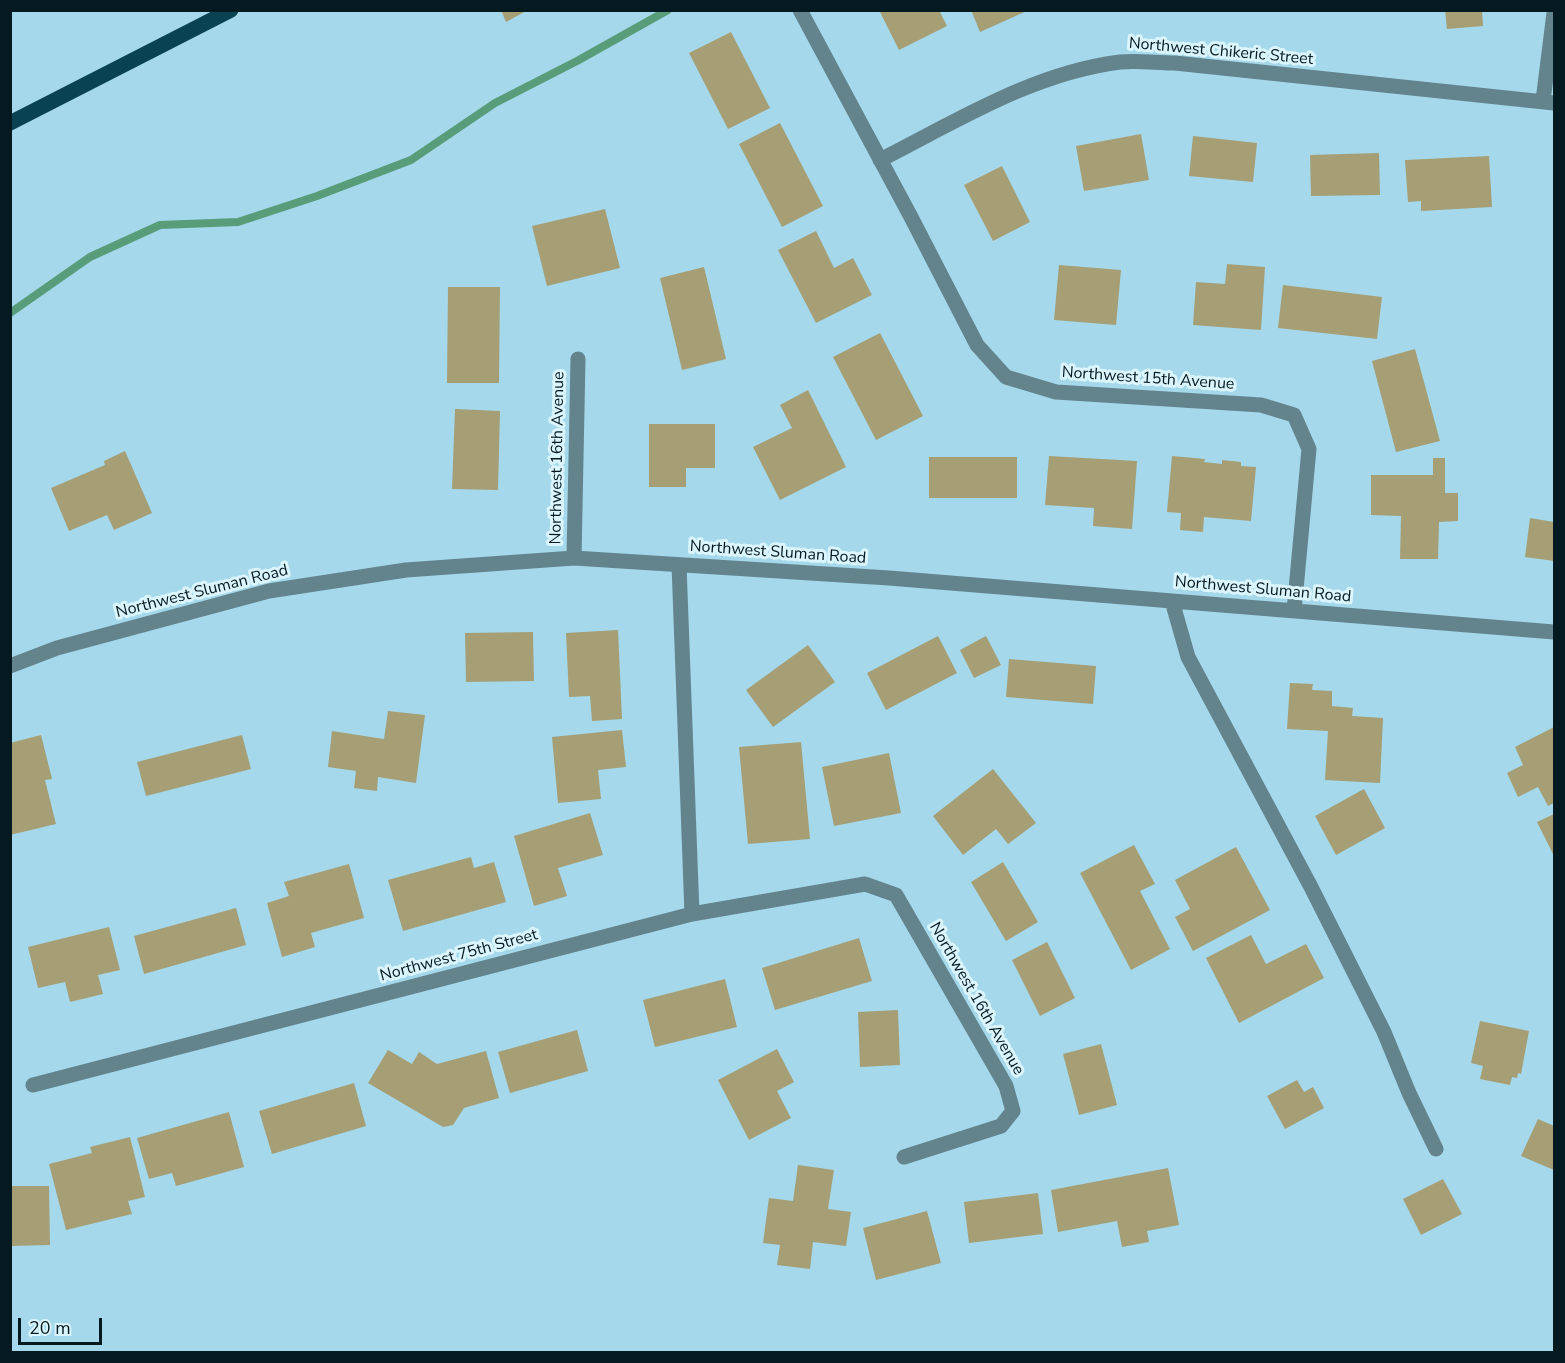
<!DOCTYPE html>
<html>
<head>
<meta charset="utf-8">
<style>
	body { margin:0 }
	#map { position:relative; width:1565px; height:1363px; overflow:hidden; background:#a4d8ea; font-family:"Nunito Sans",sans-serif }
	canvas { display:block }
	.frame { position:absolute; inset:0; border:12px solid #051a20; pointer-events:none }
	.scale { position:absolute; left:18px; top:1318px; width:84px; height:27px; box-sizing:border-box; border:3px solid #051a20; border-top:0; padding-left:8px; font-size:18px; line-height:21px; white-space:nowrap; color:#051a20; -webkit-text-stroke:4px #dbf5fd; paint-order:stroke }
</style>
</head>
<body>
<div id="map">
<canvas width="1565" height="1363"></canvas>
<div class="frame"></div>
<div class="scale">20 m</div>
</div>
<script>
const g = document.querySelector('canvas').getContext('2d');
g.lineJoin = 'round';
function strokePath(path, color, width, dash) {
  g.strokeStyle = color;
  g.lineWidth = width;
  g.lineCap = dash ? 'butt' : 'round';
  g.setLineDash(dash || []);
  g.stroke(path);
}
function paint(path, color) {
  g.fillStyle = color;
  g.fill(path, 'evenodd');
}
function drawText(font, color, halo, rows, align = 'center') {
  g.font = font + ' "Nunito Sans",sans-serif';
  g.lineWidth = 6;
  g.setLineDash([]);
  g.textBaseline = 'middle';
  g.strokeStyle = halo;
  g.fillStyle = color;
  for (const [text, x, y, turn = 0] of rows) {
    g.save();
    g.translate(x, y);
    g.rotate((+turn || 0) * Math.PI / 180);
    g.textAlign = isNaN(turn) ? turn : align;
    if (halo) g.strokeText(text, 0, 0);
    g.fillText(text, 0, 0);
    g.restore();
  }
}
strokePath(new Path2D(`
	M 10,313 L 90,257 L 160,225 L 238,222 L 317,196 L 411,160 L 495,103 L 577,61 L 668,10`), '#589c79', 8);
paint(new Path2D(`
	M 501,10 L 528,10 L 506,22 Z
	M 879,10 L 939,10 L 947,26 L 899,50 Z
	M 971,10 L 1029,10 L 980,32 Z
	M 1445,10 L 1482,10 L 1483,26 L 1447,29 Z
	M 731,32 L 770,108 L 728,129 L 689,53 Z
	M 780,123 L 823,206 L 782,227 L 739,144 Z
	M 1141,134 L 1149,180 L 1084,191 L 1076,146 Z
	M 1193,136 L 1257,143 L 1253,182 L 1189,176 Z
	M 1379,153 L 1380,195 L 1311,196 L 1310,155 Z
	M 1489,156 L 1492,207 L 1421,211 L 1421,201 L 1408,202 L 1405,160 Z
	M 1002,166 L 1030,222 L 993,241 L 964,185 Z
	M 605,209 L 620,268 L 547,286 L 532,226 Z
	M 816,231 L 834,268 L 853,258 L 872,295 L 816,323 L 778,250 Z
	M 1227,264 L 1265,267 L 1261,330 L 1193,325 L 1196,282 L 1225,284 Z
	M 1059,265 L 1121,270 L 1116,325 L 1054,320 Z
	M 704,267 L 726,359 L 682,370 L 660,278 Z
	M 1283,285 L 1382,297 L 1377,339 L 1278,328 Z
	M 448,287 L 500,287 L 499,383 L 447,383 Z
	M 880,333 L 923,416 L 876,440 L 833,357 Z
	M 1415,349 L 1440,441 L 1396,452 L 1372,361 Z
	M 808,390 L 846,467 L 780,500 L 753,447 L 792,428 L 780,405 Z
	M 455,409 L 500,411 L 498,490 L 452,489 Z
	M 649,424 L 715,424 L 715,468 L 686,468 L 686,487 L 649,487 Z
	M 125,451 L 152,513 L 114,530 L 107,515 L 69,531 L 51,488 L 105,465 L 104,461 Z
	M 1049,456 L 1137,461 L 1132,529 L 1093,526 L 1094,508 L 1045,505 Z
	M 1172,456 L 1205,459 L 1204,462 L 1222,464 L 1222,460 L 1241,462 L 1241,466 L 1256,467 L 1251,521 L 1204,517 L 1203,532 L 1180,530 L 1181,513 L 1167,512 Z
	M 929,457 L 1017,457 L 1017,498 L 929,498 Z
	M 1433,458 L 1445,458 L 1445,493 L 1458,493 L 1458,521 L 1439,522 L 1438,559 L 1400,559 L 1401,516 L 1371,515 L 1371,475 L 1433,475 Z
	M 1530,518 L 1554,522 L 1554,561 L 1525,557 Z
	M 618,630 L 622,719 L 592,721 L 590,696 L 569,697 L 566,633 Z
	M 533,632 L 534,681 L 466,682 L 465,633 Z
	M 938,636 L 957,673 L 886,710 L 867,673 Z
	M 986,636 L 1001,665 L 974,678 L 960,650 Z
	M 808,645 L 835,682 L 773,727 L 746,690 Z
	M 1009,659 L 1096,666 L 1093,704 L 1006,697 Z
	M 1290,683 L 1313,684 L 1312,690 L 1332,691 L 1332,706 L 1353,708 L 1352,716 L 1383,718 L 1380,783 L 1325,780 L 1328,731 L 1287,729 Z
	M 388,711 L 425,715 L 416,783 L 378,777 L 377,791 L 354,788 L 356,771 L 328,767 L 332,731 L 384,739 Z
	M 1554,727 L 1554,803 L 1548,806 L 1538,787 L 1518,797 L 1507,773 L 1523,765 L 1515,747 Z
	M 622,730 L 626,767 L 598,770 L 601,799 L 558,803 L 552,737 Z
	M 41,735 L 52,779 L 45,780 L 56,824 L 10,835 L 10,743 Z
	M 242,735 L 251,769 L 146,796 L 137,762 Z
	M 801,742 L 810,839 L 748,844 L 739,747 Z
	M 889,753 L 901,813 L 834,826 L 822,767 Z
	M 993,769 L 1036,823 L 1008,844 L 996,829 L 963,855 L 933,816 Z
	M 1364,789 L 1385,828 L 1336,855 L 1315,816 Z
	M 590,813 L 603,855 L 558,868 L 567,896 L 534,906 L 514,836 Z
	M 1554,814 L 1554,856 L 1537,822 Z
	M 1134,845 L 1155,884 L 1140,891 L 1170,949 L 1131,970 L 1080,873 Z
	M 1236,847 L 1270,910 L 1193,951 L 1175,917 L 1190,909 L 1175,880 Z
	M 471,857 L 474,868 L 494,862 L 506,902 L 403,931 L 388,880 Z
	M 1003,862 L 1038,922 L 1006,941 L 971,882 Z
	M 349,864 L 364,918 L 311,933 L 315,947 L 282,957 L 267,903 L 289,896 L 284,882 Z
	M 236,908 L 246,945 L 144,974 L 134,936 Z
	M 109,927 L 120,970 L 98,975 L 103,994 L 70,1002 L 65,982 L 38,988 L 28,947 Z
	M 1251,935 L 1266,964 L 1306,944 L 1324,978 L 1239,1023 L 1206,958 Z
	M 859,938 L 872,981 L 775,1010 L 762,968 Z
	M 1047,942 L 1075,998 L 1040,1016 L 1012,960 Z
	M 725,979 L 737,1027 L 655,1047 L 643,1000 Z
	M 898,1010 L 900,1065 L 860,1067 L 858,1012 Z
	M 1480,1021 L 1529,1031 L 1521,1074 L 1518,1073 L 1517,1078 L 1512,1077 L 1510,1085 L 1480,1079 L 1483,1066 L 1471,1063 Z
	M 577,1030 L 588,1071 L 510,1093 L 498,1052 Z
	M 1101,1044 L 1117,1105 L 1079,1115 L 1063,1054 Z
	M 777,1049 L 794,1082 L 777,1091 L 791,1118 L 749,1140 L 718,1080 Z
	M 388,1050 L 412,1064 L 419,1052 L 437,1064 L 486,1051 L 499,1098 L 464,1108 L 453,1125 L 443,1127 L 368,1083 Z
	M 1297,1080 L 1304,1092 L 1313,1087 L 1324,1108 L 1285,1129 L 1267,1096 Z
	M 354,1083 L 366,1126 L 272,1154 L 259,1111 Z
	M 229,1112 L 244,1167 L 176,1186 L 172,1173 L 149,1179 L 137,1138 Z
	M 1538,1119 L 1554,1126 L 1554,1170 L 1521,1156 Z
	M 130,1137 L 145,1197 L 128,1201 L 132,1214 L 66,1230 L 49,1164 L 92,1153 L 90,1147 Z
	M 798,1165 L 834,1170 L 828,1209 L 851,1212 L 846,1246 L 813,1242 L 810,1269 L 777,1265 L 780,1245 L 763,1243 L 769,1198 L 793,1201 Z
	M 1168,1168 L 1179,1225 L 1147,1231 L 1149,1242 L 1122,1247 L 1117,1221 L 1058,1232 L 1051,1190 Z
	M 1443,1179 L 1462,1214 L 1421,1235 L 1403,1199 Z
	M 12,1186 L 49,1186 L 50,1245 L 10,1246 Z
	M 1038,1193 L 1043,1234 L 969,1243 L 964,1202 Z
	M 927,1211 L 941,1263 L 876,1280 L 863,1228 Z`), '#a69f75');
strokePath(new Path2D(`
	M 800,10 L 911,217 L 977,345 L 1006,377 L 1056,392 L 1261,405 L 1294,415 L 1309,449 L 1294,611
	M 1543,101 L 1554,13
	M 880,160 C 957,121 1033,73 1120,62 C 1138,60 1157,63 1175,63 L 1554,103
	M 574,558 L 578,359
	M 679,565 L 692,914
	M 1172,601 L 1188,657 L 1311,887 L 1384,1032 L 1409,1093 L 1436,1149
	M 10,666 L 57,648 L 269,591 L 406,570 L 574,558 L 889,578 L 1554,632
	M 33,1085 L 692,914 L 865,884 L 896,895 L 1006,1086 L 1013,1111 L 1001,1126 L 904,1157`), '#63838d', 15);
strokePath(new Path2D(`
	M 10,123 L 231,10`), '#094251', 15);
drawText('16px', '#051a20', '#dbf5fd', [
	["Northwest Chikeric Street",1221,52,5],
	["Northwest 15th Avenue",1148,379,4],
	["Northwest 16th Avenue",558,458,-89],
	["Northwest Sluman Road",778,553,4],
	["Northwest Sluman Road",1263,590,5],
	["Northwest Sluman Road",202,592,-14],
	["Northwest 75th Street",459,956,-15],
	["Northwest 16th Avenue",976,999,60]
]);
</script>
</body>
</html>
